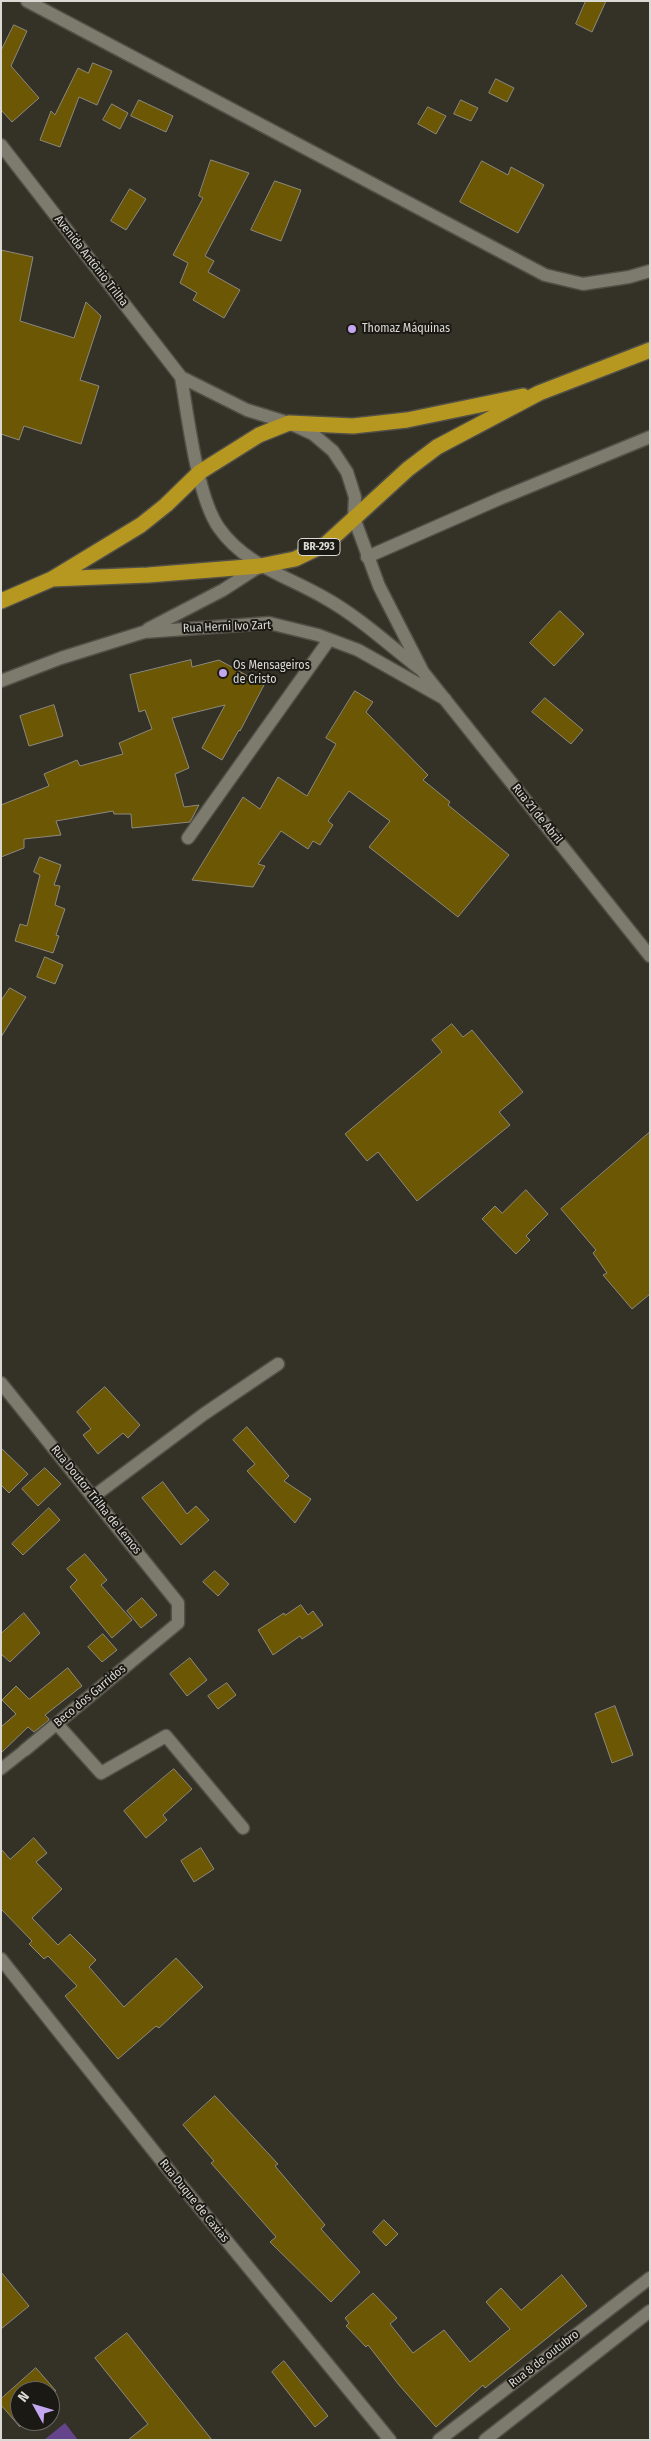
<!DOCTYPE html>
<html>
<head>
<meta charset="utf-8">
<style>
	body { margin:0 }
	#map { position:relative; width:651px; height:2441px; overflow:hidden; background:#343127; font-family:"Fira Sans Condensed",sans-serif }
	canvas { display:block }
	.frame { position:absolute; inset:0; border:2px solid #dbd9d3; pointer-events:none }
	.north { position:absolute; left:10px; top:2381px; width:50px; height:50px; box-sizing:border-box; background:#1a1914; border:1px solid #676660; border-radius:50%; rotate:309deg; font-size:14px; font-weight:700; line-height:20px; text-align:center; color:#dbd9d3 }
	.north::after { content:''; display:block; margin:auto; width:18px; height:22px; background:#c4a7f1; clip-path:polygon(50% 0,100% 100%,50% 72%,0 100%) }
</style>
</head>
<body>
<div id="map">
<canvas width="651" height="2441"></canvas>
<div class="frame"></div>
<div class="north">N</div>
</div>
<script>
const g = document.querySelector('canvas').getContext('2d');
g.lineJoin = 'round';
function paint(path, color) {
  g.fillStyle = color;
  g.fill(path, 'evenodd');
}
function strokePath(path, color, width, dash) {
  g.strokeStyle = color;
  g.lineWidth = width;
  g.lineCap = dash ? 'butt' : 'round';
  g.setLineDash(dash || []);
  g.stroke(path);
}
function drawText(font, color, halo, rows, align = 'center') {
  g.font = font + ' "Fira Sans Condensed",sans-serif';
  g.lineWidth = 4;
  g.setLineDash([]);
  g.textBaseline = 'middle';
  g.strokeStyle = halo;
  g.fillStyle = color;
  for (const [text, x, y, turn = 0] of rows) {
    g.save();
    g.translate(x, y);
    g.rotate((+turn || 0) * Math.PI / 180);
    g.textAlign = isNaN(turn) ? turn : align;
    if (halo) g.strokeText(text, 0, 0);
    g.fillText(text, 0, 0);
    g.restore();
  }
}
paint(new Path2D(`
	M 65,2423 L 78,2440 L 44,2440 Z`), '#64458c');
const building = new Path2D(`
	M 586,1 L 606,1 L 592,32 L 576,24 Z
	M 14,25 L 27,31 L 11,66 L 39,98 L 12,122 L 1,110 L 1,51 Z
	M 93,63 L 112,71 L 97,105 L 79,97 L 60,147 L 40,140 L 51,111 L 55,115 L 78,68 L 88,73 Z
	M 496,79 L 514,88 L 507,102 L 489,93 Z
	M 139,100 L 173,116 L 166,132 L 131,116 Z
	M 461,100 L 478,108 L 471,121 L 454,114 Z
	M 112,104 L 128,113 L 120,129 L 103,120 Z
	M 428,107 L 446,116 L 436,134 L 418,124 Z
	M 211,160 L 249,173 L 205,256 L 214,261 L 208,272 L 240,290 L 224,318 L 193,300 L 197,293 L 180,283 L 188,263 L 173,255 L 203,198 L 199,196 Z
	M 482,161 L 508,175 L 511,167 L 544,185 L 518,233 L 460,202 Z
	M 275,181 L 301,190 L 281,241 L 251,230 Z
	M 130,189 L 146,199 L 126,230 L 111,221 Z
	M 1,250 L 33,257 L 20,321 L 74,338 L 86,302 L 101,316 L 80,380 L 99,386 L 81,444 L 24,426 L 19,440 L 1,434 Z
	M 560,611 L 584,634 L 554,666 L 530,643 Z
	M 191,660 L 192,667 L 219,660 L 264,685 L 240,731 L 239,730 L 222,760 L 202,748 L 225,705 L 172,718 L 189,768 L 175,774 L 184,807 L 199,805 L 190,822 L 132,828 L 131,814 L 114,814 L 113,811 L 56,821 L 61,835 L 24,839 L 24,848 L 1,857 L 1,805 L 49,786 L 44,774 L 77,760 L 80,766 L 123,754 L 119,743 L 152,729 L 145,710 L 139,712 L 130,675 Z
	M 355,691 L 373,702 L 366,712 L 428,775 L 423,780 L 450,802 L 448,805 L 509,855 L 458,917 L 369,847 L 390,821 L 349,791 L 328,821 L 333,825 L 320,845 L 313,841 L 308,849 L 281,831 L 258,864 L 265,866 L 253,887 L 192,880 L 243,797 L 260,809 L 278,777 L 307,796 L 336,744 L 326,738 Z
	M 545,698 L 583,730 L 571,744 L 532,712 Z
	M 54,705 L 63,736 L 29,746 L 20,716 Z
	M 40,857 L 61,865 L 54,885 L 60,886 L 55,905 L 65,909 L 56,935 L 59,936 L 53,953 L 15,941 L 20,924 L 27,926 L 40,875 L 34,872 Z
	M 45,957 L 63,965 L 55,984 L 37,977 Z
	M 10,988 L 26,997 L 1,1037 L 1,1001 Z
	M 452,1024 L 463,1037 L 472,1030 L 523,1092 L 499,1112 L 510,1125 L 417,1201 L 378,1152 L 367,1161 L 345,1134 L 442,1052 L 432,1040 Z
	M 650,1132 L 650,1294 L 632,1309 L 603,1275 L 607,1273 L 593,1253 L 596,1250 L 561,1209 Z
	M 526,1190 L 548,1214 L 526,1236 L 530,1240 L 516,1254 L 482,1219 L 495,1206 L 502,1213 Z
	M 105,1387 L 140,1425 L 128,1438 L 123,1433 L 98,1454 L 83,1435 L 91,1429 L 77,1412 Z
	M 247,1427 L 289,1476 L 284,1481 L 311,1499 L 295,1523 L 247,1471 L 255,1464 L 233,1440 Z
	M 1,1448 L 28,1474 L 9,1493 L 1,1485 Z
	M 45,1468 L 61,1484 L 38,1506 L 22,1489 Z
	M 163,1482 L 187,1514 L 196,1506 L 209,1520 L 181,1545 L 142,1498 Z
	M 49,1508 L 60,1520 L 23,1555 L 12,1544 Z
	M 85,1554 L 107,1580 L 101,1585 L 132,1620 L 112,1638 L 70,1587 L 77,1580 L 67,1569 Z
	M 215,1571 L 229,1584 L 218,1596 L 203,1582 Z
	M 142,1598 L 157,1615 L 141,1628 L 127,1611 Z
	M 301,1605 L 308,1615 L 313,1611 L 323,1625 L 302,1639 L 300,1636 L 273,1655 L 258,1630 L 284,1613 L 285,1615 Z
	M 24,1613 L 40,1633 L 10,1662 L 1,1654 L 1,1634 Z
	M 103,1634 L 117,1650 L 102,1662 L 88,1647 Z
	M 190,1658 L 207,1680 L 187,1696 L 170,1674 Z
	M 68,1668 L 82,1686 L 45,1715 L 49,1719 L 48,1721 L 34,1732 L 28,1727 L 1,1753 L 1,1727 L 16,1714 L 2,1700 L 16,1686 L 29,1699 Z
	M 227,1683 L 236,1695 L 218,1709 L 208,1696 Z
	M 615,1706 L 633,1755 L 612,1763 L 595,1714 Z
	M 174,1769 L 192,1789 L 163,1815 L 167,1820 L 146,1838 L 124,1811 Z
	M 34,1838 L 47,1853 L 36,1862 L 62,1889 L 32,1918 L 58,1945 L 70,1934 L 96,1960 L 89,1967 L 124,2007 L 176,1958 L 203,1987 L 159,2028 L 156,2026 L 118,2059 L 65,1996 L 77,1986 L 48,1956 L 44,1959 L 29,1944 L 32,1941 L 1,1909 L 1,1849 L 10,1859 Z
	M 201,1848 L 214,1869 L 194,1882 L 181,1861 Z
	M 215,2096 L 278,2164 L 275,2166 L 325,2225 L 321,2229 L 360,2272 L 331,2302 L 270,2242 L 276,2237 L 211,2163 L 214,2161 L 183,2125 Z
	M 384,2220 L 398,2234 L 386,2246 L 373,2232 Z
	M 1,2272 L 29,2306 L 1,2329 Z
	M 562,2275 L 587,2306 L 485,2388 L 483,2385 L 436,2427 L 399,2385 L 368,2345 L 366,2347 L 346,2326 L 349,2323 L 345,2318 L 373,2293 L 397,2318 L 390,2324 L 413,2353 L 444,2330 L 470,2362 L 510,2329 L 486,2302 L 501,2288 L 521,2310 Z
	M 127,2333 L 212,2440 L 128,2440 L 148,2424 L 95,2358 Z
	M 284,2361 L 328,2416 L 315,2427 L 272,2372 Z
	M 36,2368 L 56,2391 L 20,2391 L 20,2427 L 1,2405 L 1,2399 Z`);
paint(building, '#6b5704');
strokePath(building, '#8d897d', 1);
const lane = new Path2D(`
	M 1,1769 L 25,1750`);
const street = new Path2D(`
	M 27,1 L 545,275 L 583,284 L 629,277 L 650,271
	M 367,557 L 499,499 L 650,437
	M 148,629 L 223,590 L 260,566
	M 1,681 L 61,658 L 144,632 L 269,623 L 318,635 L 358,650 L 445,699
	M 188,838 L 329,640
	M 1,1383 L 178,1603 L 178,1623 L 25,1750
	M 94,1496 L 204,1414 L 278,1364
	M 57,1724 L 101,1773 L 166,1736 L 243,1828
	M 1,1959 L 176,2179 L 390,2440
	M 439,2440 L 650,2278
	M 485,2440 L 650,2311`);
const secondary = new Path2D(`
	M 1,145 L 181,377 L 247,410 L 289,423 L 313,434 L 333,451 L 347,472 L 355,497 L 354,518 L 379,586 L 423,672 L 650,956
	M 181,377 C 188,416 197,497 219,528 C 245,565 287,576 325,598 C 359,617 389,645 420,669`);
const highway = new Path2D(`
	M 52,579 L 148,575 L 260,566 L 295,559 L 326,544 L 408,469 L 437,447 L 539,393 L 650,350
	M 1,601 L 52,579 L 141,525 L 166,505 L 200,472 L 259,435 L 289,423 L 353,426 L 407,420 L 523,396`);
strokePath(lane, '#514f46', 14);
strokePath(street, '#514f46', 15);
strokePath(secondary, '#514f46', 15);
strokePath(highway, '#514f46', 18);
strokePath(lane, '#7d7a6e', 11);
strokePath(street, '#7d7a6e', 12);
strokePath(secondary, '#7d7a6e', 12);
strokePath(highway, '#b69821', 15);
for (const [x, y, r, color] of [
	[352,329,5,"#c4a7f1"],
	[223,673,5,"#c4a7f1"]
]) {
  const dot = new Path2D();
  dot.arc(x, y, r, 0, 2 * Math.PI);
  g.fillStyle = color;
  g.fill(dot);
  strokePath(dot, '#1a1914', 2);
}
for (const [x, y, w] of [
	[319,547,42]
]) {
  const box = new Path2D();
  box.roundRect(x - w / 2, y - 8.5, w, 17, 4);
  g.fillStyle = '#1a1914';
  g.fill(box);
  strokePath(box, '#dbd9d3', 1);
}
drawText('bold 11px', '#dbd9d3', null, [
	["BR-293",319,547]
]);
drawText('12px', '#dbd9d3', '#1a1914', [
	["Avenida Antônio Trilha",91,261,52],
	["Rua Herni Ivo Zart",227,627,-2],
	["Rua 21 de Abril",537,814,51],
	["Rua Doutor Trilha de Lemos",96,1500,51],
	["Beco dos Garridos",90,1696,-40],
	["Rua Duque de Caxias",194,2201,51],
	["Rua 8 de outubro",544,2359,-38]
]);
drawText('12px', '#dbd9d3', '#1a1914', [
	["Thomaz Máquinas",362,329],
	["Os Mensageiros",233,666],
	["de Cristo",233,680]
], 'left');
</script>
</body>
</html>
